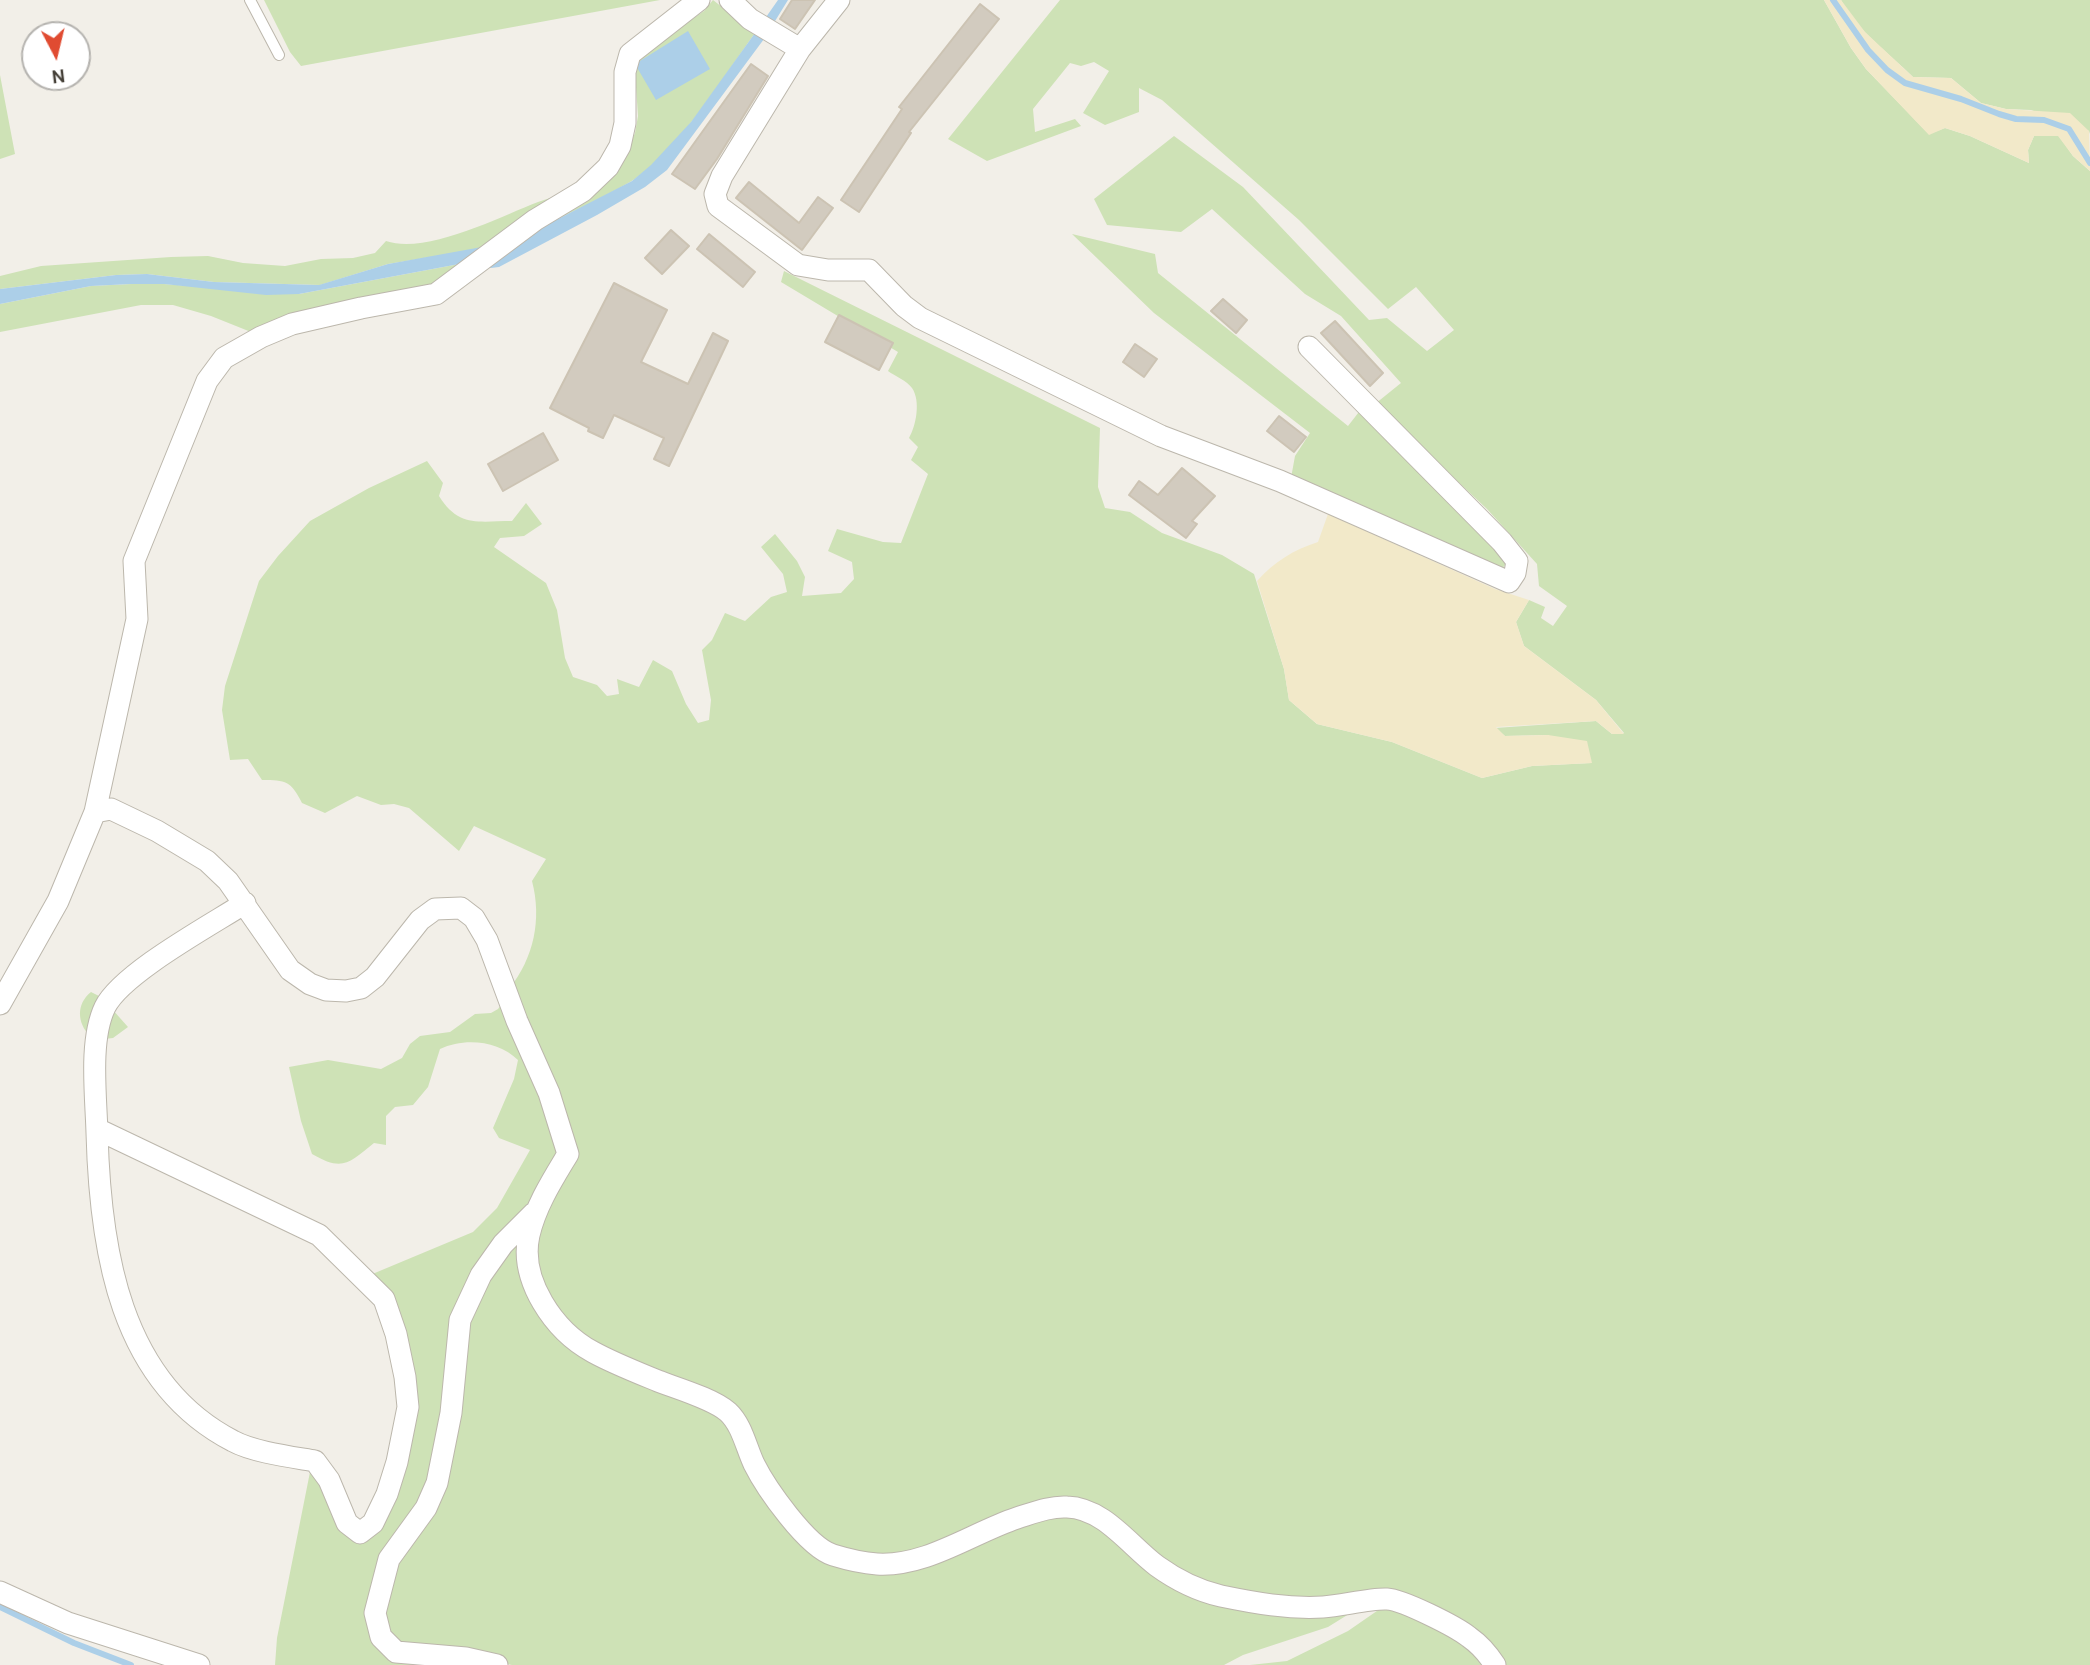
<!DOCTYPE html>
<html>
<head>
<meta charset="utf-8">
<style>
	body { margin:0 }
	#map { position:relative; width:2090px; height:1665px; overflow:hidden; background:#f2efe8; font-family:Overpass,sans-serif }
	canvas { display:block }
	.north { position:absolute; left:21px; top:21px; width:70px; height:70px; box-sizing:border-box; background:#fff; border:2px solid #b5b3af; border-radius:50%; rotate:173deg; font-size:19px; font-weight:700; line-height:28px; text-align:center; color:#454038 }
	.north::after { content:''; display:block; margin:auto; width:24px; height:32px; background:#e04b31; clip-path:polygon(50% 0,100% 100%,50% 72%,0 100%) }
</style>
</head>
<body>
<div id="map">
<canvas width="2090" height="1665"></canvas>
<div class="north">N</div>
</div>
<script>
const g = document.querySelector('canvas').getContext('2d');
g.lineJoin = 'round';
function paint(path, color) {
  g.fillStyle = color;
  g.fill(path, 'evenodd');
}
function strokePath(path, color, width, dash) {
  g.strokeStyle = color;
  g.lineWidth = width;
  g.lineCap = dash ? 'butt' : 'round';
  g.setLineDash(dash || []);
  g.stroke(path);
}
paint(new Path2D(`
	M 264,0 L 660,0 L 301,66 L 290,52 Z
	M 713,0 L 755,33 C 724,76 675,156 630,182 C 601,199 569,213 538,229 L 624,159 L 635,133 L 638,116 L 634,58 L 704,11 Z
	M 1060,0 L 1824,0 L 1851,48 L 1866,69 L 1929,134 L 1945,128 L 1970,136 L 2029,163 L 2028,150 L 2034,136 L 2059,136 L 2073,156 L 2090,171 L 2090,1665 L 1500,1665 L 1418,1606 L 1323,1603 L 1217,1591 L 1068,1503 L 907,1557 L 830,1550 L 795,1519 L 745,1430 L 593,1348 L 537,1283 L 532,1238 L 573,1154 L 509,989 C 534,958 542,919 532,881 L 546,859 L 474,826 L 459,851 L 409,808 L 394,804 L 381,805 L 357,796 L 325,813 L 302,803 C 291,781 286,780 262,780 L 248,759 L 230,760 L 222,710 L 225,686 L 259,581 L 278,556 L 310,521 L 369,488 L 427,461 L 443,483 L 439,496 C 459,528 479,521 512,521 L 526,503 L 542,524 L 524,536 L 500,538 L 494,547 L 546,583 L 557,610 L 565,658 L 573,677 L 597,685 L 607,696 L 619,694 L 617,679 L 639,687 L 653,660 L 672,671 L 686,704 L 698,723 L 709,720 L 711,700 L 702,650 L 712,640 L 725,613 L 745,621 L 771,597 L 787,592 L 783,574 L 761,547 L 775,534 L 797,561 L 805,577 L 802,596 L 841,593 L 854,579 L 852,562 L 828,551 L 837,529 L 883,542 L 901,543 L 928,474 L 911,460 L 918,447 L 909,438 C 916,426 921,401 912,388 C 907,381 895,376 888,371 L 898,352 L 781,282 L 784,271 L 1100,428 L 1098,487 L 1105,508 L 1130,512 L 1162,533 L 1222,555 L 1254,574 L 1284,669 L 1289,700 L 1317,724 L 1392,742 L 1482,778 L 1532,766 L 1591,763 L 1548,735 L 1505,736 L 1495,728 L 1596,721 L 1612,734 L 1624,733 L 1596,700 L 1524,646 L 1516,622 L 1529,600 L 1545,607 L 1541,618 L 1553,626 L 1567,606 L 1539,586 L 1537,564 L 1487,509 L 1375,404 L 1401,383 L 1341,316 L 1305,294 L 1212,209 L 1181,232 L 1107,225 L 1094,199 L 1174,136 L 1243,187 L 1369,320 L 1387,318 L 1427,351 L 1454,330 L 1416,287 L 1388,309 L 1299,220 L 1162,100 L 1139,88 L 1139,112 L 1105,125 L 1083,113 L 1109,71 L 1094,62 L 1081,66 L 1070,63 L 1033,109 L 1035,132 L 1075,119 L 1081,126 L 987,161 L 948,139 Z
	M 1841,0 L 2090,0 L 2090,134 L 2089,131 L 2031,110 L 2006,109 L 1981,103 L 1951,78 L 1913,77 C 1889,53 1857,31 1841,0 Z
	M 0,75 L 15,154 L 0,159 Z
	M 580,188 L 495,243 L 479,249 L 388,264 L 320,285 L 214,282 L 147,274 L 116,275 L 0,289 L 0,276 L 41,266 L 171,257 L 208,256 L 243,263 L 285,266 L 321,259 L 353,258 L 375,253 L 386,241 C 426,255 499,217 538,202 C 552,197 566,193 580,188 Z
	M 1072,234 L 1155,254 L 1158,273 L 1348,426 L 1362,408 L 1508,561 L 1502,569 L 1291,478 L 1295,456 L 1310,433 L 1154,313 Z
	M 470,262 L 433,291 L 251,332 L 211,316 L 173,305 L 141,305 L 0,332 L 0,304 L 91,286 L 131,284 L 164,284 L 299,294 Z
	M 91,992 L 103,998 L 90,1036 C 77,1023 76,1004 91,992 Z
	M 504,1001 L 563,1153 L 531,1210 L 476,1272 L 431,1481 L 402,1529 L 375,1640 L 468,1665 L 275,1665 L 277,1638 L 311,1467 L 360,1542 L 414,1407 L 370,1275 L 473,1232 L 497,1208 L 530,1150 L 499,1138 L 493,1128 L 514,1079 L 518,1060 C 499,1041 465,1037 440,1049 L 428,1087 L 413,1105 L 395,1107 L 386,1116 L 386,1145 L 374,1143 C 349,1163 343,1172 312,1154 L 301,1121 L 289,1067 L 328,1060 L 381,1069 L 402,1058 L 410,1044 L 420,1036 L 450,1032 L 475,1014 L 491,1013 L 498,1009 Z
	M 112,1009 L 128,1027 L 113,1038 L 104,1039 Z
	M 518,1241 L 560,1333 L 725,1415 L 788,1525 L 877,1569 L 1046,1513 L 1089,1516 L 1189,1589 L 1357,1609 L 1328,1627 L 1243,1655 L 1224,1665 L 512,1665 L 467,1656 L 397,1649 L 383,1635 L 383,1589 L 428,1510 L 463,1321 L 484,1276 Z
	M 1387,1604 L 1465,1640 L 1489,1665 L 1250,1665 L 1287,1661 L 1348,1631 Z`), '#cee2b6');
paint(new Path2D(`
	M 1824,0 L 1841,0 L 1865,32 L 1913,77 L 1951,78 L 1981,103 L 2006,109 L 2070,113 L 2089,131 L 2090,171 L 2073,156 L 2058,136 L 2034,136 L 2028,150 L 2029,163 L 1970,136 L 1945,128 L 1929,135 L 1866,69 L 1851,48 Z
	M 1328,514 L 1495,589 L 1529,600 L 1516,622 L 1524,646 L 1596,700 L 1624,734 L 1612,734 L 1596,721 L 1496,727 L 1505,736 L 1548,735 L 1587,741 L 1592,763 L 1532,766 L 1482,778 L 1392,742 L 1317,724 L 1289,700 L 1284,669 L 1257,581 C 1274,562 1293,550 1318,542 Z`), '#f2e9c9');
paint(new Path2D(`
	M 778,0 L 788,0 L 772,26 L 764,20 Z
	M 688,31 L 710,69 L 656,100 L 635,64 Z
	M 755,33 L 764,39 L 667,170 L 645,187 L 597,215 L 499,267 L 491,268 L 470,262 L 299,294 L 266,295 L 164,284 L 131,284 L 91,286 L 0,304 L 0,289 L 116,275 L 147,274 L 214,282 L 319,285 L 388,264 L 515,241 L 632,181 L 651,165 L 691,122 Z`), '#accfe8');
strokePath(new Path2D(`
	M 1833,0 L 1868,50 L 1887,70 L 1905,83 L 1961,99 L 1999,114 L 2016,119 L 2044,120 L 2069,129 L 2090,163
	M 0,1607 L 74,1643 L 131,1665`), '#accfe8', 6);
const building = new Path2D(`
	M 792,0 L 815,0 L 795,29 L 780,19 Z
	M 980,4 L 999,19 L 909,132 L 911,133 L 859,212 L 841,200 L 902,109 L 899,107 Z
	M 751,64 L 768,76 L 717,159 L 695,189 L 672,174 Z
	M 749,182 L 799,223 L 818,197 L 833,208 L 802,250 L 736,198 Z
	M 671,230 L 689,246 L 662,274 L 645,258 Z
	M 709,234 L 755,272 L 743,287 L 697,249 Z
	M 614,283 L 667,310 L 641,362 L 688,384 L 713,333 L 728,341 L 669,466 L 654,459 L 664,438 L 614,415 L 603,438 L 588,431 L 589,428 L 550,408 Z
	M 1223,299 L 1247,320 L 1236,333 L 1211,311 Z
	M 839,315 L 893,343 L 879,370 L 825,342 Z
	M 1335,321 L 1383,373 L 1370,386 L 1321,333 Z
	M 1135,344 L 1157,359 L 1144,377 L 1123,362 Z
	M 1279,416 L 1306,437 L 1294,452 L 1267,431 Z
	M 543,433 L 558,460 L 503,491 L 488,464 Z
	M 1182,468 L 1215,496 L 1192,521 L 1197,524 L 1186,538 L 1129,495 L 1139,481 L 1158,495 Z`);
paint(building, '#d2cbbf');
strokePath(building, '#ccc3b3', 2);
const service = new Path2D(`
	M 250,0 L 279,55`);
const minor = new Path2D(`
	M 730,0 L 750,19 L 800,49
	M 839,0 L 800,49 L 722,176 L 715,194 L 718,206 L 798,265 L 828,270 L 869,270 L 904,306 L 920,318 L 1161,436 L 1280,481 L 1509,582 L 1515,573 L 1517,561 L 1502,542 L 1309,347
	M 95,812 L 137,619 L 134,561 L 207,381 L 224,358 L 261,337 L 292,324 L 361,308 L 436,294 L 535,220 L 583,191 L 608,167 L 620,146 L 625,123 L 625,72 L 630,54 L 699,0
	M 0,1004 L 58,901 L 95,812 L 111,809 L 157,831 L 207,861 L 228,881 L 290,970 L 310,984 L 326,990 L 346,991 L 361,988 L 375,977 L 420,920 L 435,909 L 461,908 L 474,918 L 487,940 L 517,1021 L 549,1093 L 568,1154 C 553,1179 536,1205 529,1235 C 519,1280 554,1331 593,1352 C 613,1363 636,1372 658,1381 C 676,1388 714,1399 728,1412 C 742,1425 746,1447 754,1464 C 766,1488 807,1547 833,1555 C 846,1559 863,1563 877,1564 C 926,1567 972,1533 1017,1518 C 1033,1513 1050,1506 1067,1507 C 1104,1508 1129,1545 1157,1566 C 1175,1579 1199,1591 1221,1596 C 1255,1603 1288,1609 1323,1607 C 1341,1606 1371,1598 1387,1599 C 1403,1600 1455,1626 1469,1637 C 1479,1644 1488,1654 1495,1665
	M 97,1129 L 319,1235 L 384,1299 L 396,1334 L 405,1377 L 408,1407 L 397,1462 L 387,1494 L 373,1523 L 360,1533 L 347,1523 L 329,1480 L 315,1461 C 292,1457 253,1452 233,1441 C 119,1382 100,1248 97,1133 C 96,1096 89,1040 105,1007 C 122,973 211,925 245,903
	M 0,1592 L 68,1623 L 199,1665
	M 497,1665 L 466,1658 L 396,1652 L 381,1637 L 375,1613 L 389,1559 L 426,1508 L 437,1483 L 451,1413 L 460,1320 L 481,1275 L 503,1244 L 534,1213`);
strokePath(service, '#bcb7ac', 12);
strokePath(minor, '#bcb7ac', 23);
strokePath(service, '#fff', 10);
strokePath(minor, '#fff', 21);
</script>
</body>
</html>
